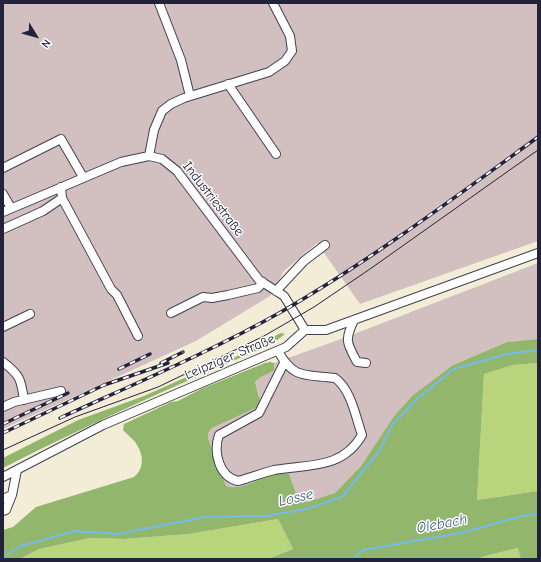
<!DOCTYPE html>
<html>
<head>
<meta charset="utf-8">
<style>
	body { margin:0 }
	#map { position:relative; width:541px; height:562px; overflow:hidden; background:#f3edd8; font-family:"Comic Neue",sans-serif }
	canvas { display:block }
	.frame { position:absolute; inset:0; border:4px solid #22223b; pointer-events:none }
	.north { position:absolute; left:16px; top:16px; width:40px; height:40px; -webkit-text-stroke:3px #fff; paint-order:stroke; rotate:127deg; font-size:11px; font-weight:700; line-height:16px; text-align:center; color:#22223b }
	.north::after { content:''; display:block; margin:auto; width:14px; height:18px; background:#22223b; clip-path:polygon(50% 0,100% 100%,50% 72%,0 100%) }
</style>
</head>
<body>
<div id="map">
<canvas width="541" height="562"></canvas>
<div class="frame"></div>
<div class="north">N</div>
</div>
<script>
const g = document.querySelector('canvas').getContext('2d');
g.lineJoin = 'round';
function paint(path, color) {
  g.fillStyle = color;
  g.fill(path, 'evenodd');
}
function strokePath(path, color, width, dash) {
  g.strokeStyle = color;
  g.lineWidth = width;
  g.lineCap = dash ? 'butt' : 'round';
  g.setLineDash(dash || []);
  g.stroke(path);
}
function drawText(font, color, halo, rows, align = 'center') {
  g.font = font + ' "Comic Neue",sans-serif';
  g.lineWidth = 3;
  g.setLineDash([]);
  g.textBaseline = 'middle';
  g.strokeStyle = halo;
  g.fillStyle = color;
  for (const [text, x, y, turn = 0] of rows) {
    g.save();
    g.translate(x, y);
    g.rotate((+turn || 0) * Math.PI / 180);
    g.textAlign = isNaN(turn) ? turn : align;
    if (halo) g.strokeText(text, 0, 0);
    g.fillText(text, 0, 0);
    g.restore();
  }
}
paint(new Path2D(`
	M 3,3 L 538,3 L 538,241 L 360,304 L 317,243 L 284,271 L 270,296 L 196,341 L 3,429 Z
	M 538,263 L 538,339 L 507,342 L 453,365 L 413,395 L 394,416 L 361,466 L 335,493 L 307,502 L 297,496 L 289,474 L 259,478 L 242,487 L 232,488 L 226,486 L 208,438 L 208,433 L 212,428 L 258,407 L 259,395 L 255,382 L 259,377 L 271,372 L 274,369 L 274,363 L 341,339 Z`), '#d2bfbf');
paint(new Path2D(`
	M 538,363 L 538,491 L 477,500 L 484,374 L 513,365 Z
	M 278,519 L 293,549 L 268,559 L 20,559 L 39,549 L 90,538 L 123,539 L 189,534 Z
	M 519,548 L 521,559 L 481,559 L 480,557 Z`), '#b8d57b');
paint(new Path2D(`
	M 281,333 L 285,334 L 272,344 C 181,383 91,423 3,468 L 3,458 L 78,420 L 144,396 L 211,366 C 226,365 238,354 252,349 L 254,346 Z
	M 538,339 L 538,363 L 513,365 L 484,374 L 477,500 L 538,491 L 538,559 L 521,559 L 518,548 L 481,557 L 481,559 L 268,559 L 293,549 L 278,519 L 189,534 L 123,539 L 90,538 L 39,549 L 20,559 L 3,559 L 3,530 L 13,527 L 36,507 L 134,477 C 144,469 144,456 137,445 C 134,439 127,435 123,430 L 124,424 L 171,402 L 178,401 L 201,389 L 265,363 L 270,362 L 274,363 L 274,370 C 268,375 260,375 255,382 L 260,401 L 258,407 L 212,428 L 208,433 L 208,438 L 226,486 C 244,493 266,470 289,474 L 297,496 L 307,502 L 335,493 L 361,466 L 394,416 L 413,395 L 453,365 L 507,342 Z`), '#92b66b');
strokePath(new Path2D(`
	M 3,557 L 21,546 L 74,531 L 118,534 L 205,517 L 266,516 L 307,509 L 342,497 L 380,450 L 392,425 L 419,397 L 454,369 L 506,354 L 538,350
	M 327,559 L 337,559
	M 353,559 L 363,550 L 461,533 L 522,516 L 538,514`), '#73bceb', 2);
const minor = new Path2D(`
	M 159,3 L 181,60 L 190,96
	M 228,84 L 276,154
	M 149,156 L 154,130 L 162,111 L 171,104 L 184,98 L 269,72 L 285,61 L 292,51 L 290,36 L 273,3
	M 3,168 L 61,139 L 83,177
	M 61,187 L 62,198 L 111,289 L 117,295 L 138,336
	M 3,194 L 11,208
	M 3,212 L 121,162 L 149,156 L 162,159 L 177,171 L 259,280 L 284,296 L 305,330
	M 3,229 L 43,211 L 62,198
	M 276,291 L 304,261 L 325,245
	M 171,313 L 203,297 L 212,298 L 228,295 L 258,288 L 263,282
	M 354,320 C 344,341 347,343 357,362 L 366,363
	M 3,327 L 30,314
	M 278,351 C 294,380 305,374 335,378 C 351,389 356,418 362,435 C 342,470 307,464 274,470 C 262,473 250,478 238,481 C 219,477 213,452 219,435 L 259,413 L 284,363
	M 3,362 C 20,375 21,379 24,400
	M 3,407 L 14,402 L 61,391
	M 3,477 L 103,425 L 286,347 L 305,330 L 326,330 L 538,253
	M 3,499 L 12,495 L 17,470
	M 3,511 L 6,510 L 12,495`);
strokePath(minor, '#414053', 10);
strokePath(minor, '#fff', 8);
strokePath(new Path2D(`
	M 3,450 L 75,417 L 158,387 L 264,336 L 314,307 L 370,269 L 538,150`), '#22223b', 1);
const rail = new Path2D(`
	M 161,363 L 183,352
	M 119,369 L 150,354
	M 60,418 C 134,384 210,352 281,312 C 371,260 454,198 538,137
	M 3,424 L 68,393
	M 3,433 L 104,385 L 168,363`);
strokePath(rail, '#22223b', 3.5);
strokePath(rail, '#fff', 2, [6]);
drawText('14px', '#22223b', '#fff', [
	["Industriestraße",213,199,52],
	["Leipziger Straße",230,357,-23]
]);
drawText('italic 15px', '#426081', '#fff', [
	["Losse",296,498,-13],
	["Olebach",442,524,-11]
]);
</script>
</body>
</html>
